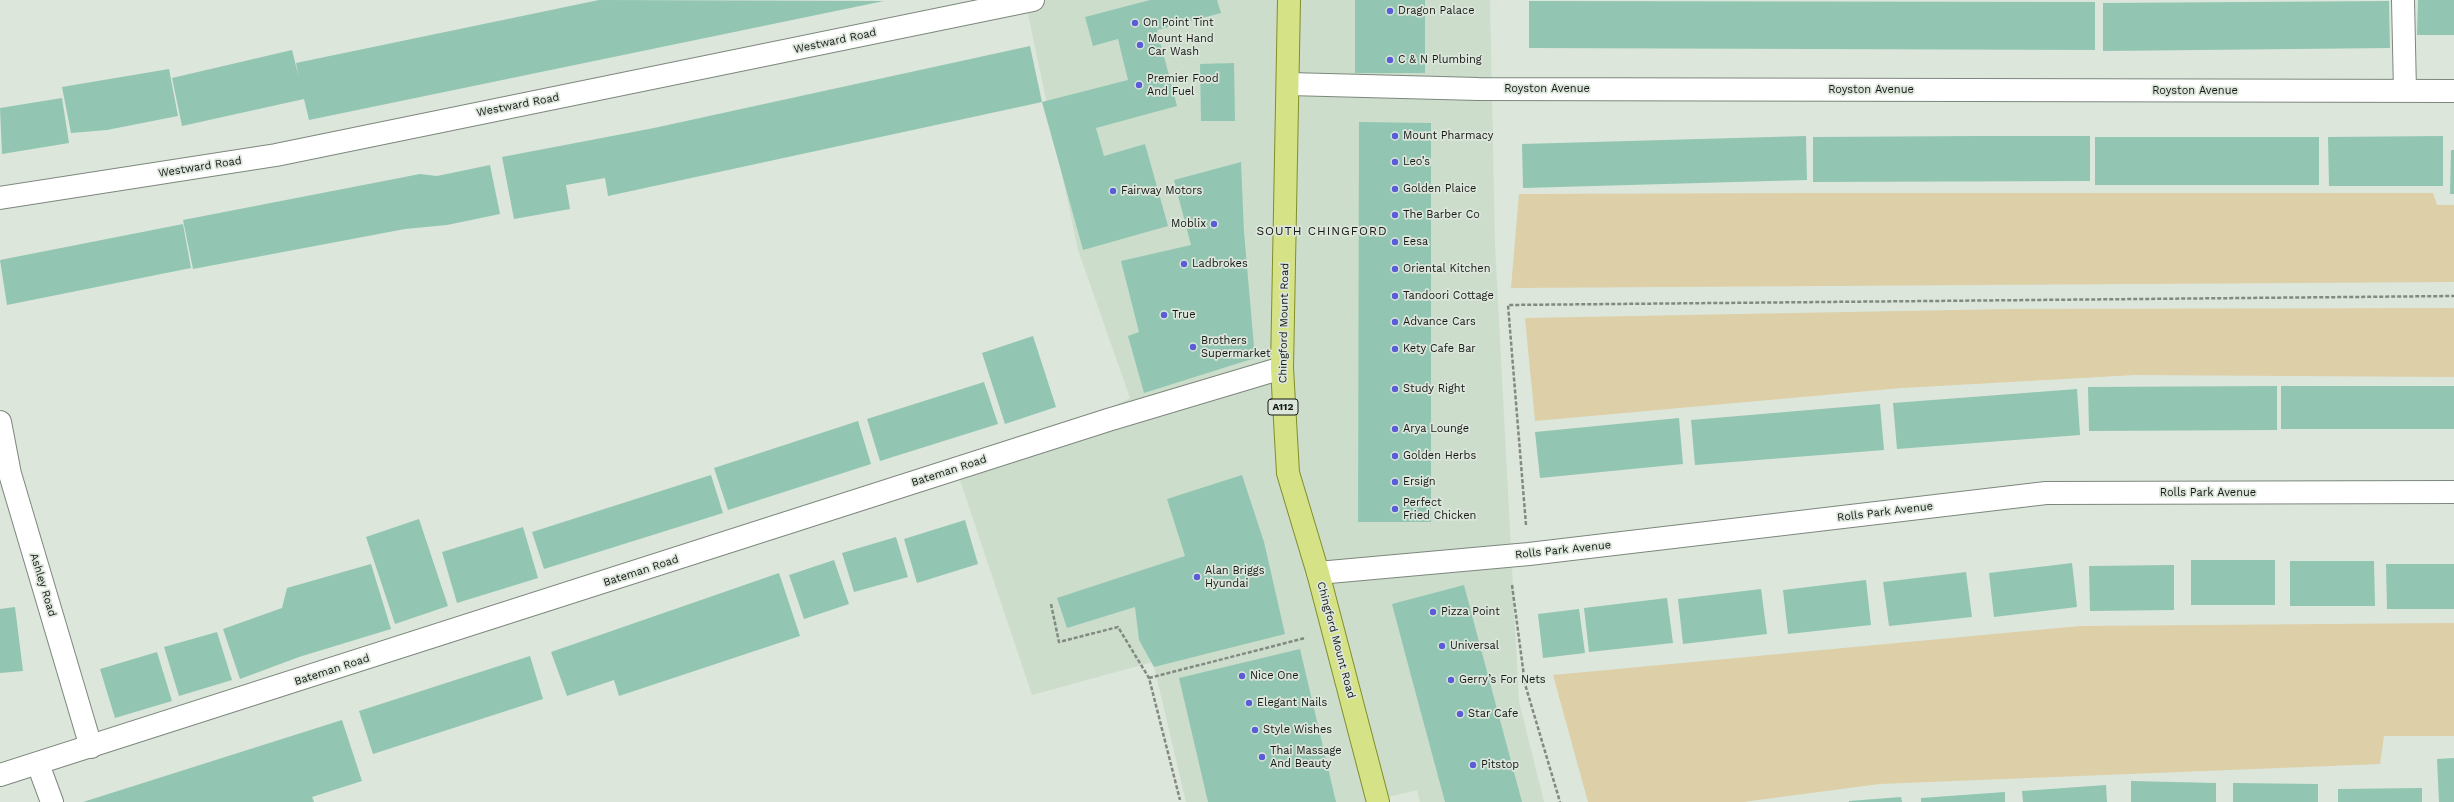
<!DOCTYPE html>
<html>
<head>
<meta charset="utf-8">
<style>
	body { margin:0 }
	canvas { display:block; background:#dce6db }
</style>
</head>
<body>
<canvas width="2454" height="802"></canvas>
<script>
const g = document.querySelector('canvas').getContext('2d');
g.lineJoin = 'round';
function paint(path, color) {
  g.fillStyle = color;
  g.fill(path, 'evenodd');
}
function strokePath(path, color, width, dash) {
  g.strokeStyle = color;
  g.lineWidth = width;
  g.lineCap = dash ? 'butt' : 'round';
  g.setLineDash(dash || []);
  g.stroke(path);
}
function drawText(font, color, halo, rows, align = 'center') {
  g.font = font + ' "Work Sans",sans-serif';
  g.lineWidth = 3.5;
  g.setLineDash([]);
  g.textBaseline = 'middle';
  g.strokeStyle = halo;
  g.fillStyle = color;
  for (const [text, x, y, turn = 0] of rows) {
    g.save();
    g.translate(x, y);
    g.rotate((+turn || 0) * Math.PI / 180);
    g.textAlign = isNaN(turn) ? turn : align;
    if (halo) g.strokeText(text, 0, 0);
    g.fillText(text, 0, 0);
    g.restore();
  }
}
paint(new Path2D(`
	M 1025,0 L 1490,0 L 1495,245 L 1519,702 L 1544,802 L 1420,802 L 1417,790 L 1368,802 L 1186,802 L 1153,662 L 1032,695 L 960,480 L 1130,398 L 1078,250 Z`), '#cdc');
paint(new Path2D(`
	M 1807,193 L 2433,193 L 2437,205 L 2454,205 L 2454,282 L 1511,288 L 1519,194 Z
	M 2454,308 L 2454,377 L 2135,375 L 1902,388 L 1535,421 L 1525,318 L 2010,309 Z
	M 2454,623 L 2454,736 L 2384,736 L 2380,764 L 1879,784 L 1743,802 L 1588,802 L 1553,675 L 2080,626 Z`), '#ddcfa7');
paint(new Path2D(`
	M 599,0 L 884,1 L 309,120 L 304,99 L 182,126 L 172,78 L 292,50 L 299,78 L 296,63 Z
	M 1150,0 L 1217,0 L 1221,13 L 1157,30 L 1177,106 L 1096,128 L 1104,156 L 1145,144 L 1168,226 L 1083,250 L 1042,102 L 1128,80 L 1118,39 L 1093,46 L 1085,17 Z
	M 1355,0 L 1425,0 L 1425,73 L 1355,73 Z
	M 2418,0 L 2454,0 L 2454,35 L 2417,35 Z
	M 1529,1 L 2095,2 L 2095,50 L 1529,48 Z
	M 2389,1 L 2390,48 L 2103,51 L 2103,3 Z
	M 1030,46 L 1042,102 L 608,196 L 605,178 L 566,185 L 570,209 L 514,219 L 502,157 L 654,128 Z
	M 1234,63 L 1235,121 L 1201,121 L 1200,64 Z
	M 169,69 L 178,116 L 107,130 L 71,133 L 62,87 Z
	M 62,98 L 69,143 L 2,154 L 0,108 Z
	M 1359,122 L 1431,123 L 1431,522 L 1358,522 Z
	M 1806,136 L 1807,180 L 1523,188 L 1522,144 Z
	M 1980,136 L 2090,136 L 2090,181 L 1813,182 L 1813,137 Z
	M 2443,136 L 2443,186 L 2329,186 L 2328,137 Z
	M 2095,137 L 2319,137 L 2319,185 L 2095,185 Z
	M 2451,150 L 2454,150 L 2454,194 L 2450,194 Z
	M 1241,162 L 1244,232 L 1255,358 L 1144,393 L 1128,336 L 1139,332 L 1121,261 L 1191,245 L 1174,180 Z
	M 490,165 L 500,214 L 447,225 L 405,229 L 193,269 L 183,220 L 420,174 L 437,176 Z
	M 183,224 L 191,268 L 7,305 L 0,260 Z
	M 1033,336 L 1056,407 L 1005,424 L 982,353 Z
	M 984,382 L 998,424 L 880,461 L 867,419 Z
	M 2277,386 L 2277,430 L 2089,431 L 2088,387 Z
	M 2281,386 L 2454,386 L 2454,429 L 2281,429 Z
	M 2077,389 L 2080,435 L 1897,449 L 1893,403 Z
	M 1880,404 L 1884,450 L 1695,465 L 1691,420 Z
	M 1679,418 L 1683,464 L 1540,478 L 1535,432 Z
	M 858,421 L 871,464 L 728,510 L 714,468 Z
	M 711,475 L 723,513 L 544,569 L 532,532 Z
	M 1242,475 L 1264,542 L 1285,634 L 1154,667 L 1139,640 L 1135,607 L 1067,628 L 1057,598 L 1185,556 L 1167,499 Z
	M 419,519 L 448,606 L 395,624 L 366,537 Z
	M 965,520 L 978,564 L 917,583 L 904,539 Z
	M 523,527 L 538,578 L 457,603 L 442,552 Z
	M 896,537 L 908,577 L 854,592 L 842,553 Z
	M 834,560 L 849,604 L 804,619 L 789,575 Z
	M 2191,560 L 2275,560 L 2275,605 L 2191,605 Z
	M 2290,561 L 2374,561 L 2375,606 L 2290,606 Z
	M 2072,563 L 2077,607 L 1994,617 L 1989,573 Z
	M 371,564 L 391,629 L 299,657 L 240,679 L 223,629 L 282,608 L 287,588 Z
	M 2386,564 L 2454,564 L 2454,609 L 2387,609 Z
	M 2174,565 L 2174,610 L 2090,611 L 2089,566 Z
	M 1966,572 L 1972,617 L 1889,626 L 1883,582 Z
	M 779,573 L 800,636 L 619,696 L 614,680 L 567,696 L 551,652 Z
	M 1866,580 L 1871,625 L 1788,634 L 1783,590 Z
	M 1464,585 L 1482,653 L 1522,802 L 1445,802 L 1410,672 L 1392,604 Z
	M 1761,589 L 1767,634 L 1683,644 L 1678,599 Z
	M 1667,598 L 1673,643 L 1589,652 L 1584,608 Z
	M 15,607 L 23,671 L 0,673 L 0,609 Z
	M 1579,609 L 1585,653 L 1543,658 L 1538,614 Z
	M 217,632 L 232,680 L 179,696 L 164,647 Z
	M 1300,649 L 1336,802 L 1208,802 L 1179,678 Z
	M 157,652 L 172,701 L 115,718 L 100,669 Z
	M 530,656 L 543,699 L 373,754 L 359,711 Z
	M 342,720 L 362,781 L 312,797 L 314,802 L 83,802 Z
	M 2454,758 L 2454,802 L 2439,802 L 2437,759 Z
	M 2131,781 L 2216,783 L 2216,802 L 2131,802 Z
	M 2233,783 L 2318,784 L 2318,802 L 2233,802 Z
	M 2106,785 L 2107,802 L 2023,802 L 2022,791 Z
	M 2422,788 L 2422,802 L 2338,802 L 2338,789 Z
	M 2005,792 L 2005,802 L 1921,802 L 1921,798 Z
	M 1901,797 L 1902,802 L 1849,802 L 1849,801 Z`), '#92c6b3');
const street = new Path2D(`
	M 2403,0 L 2405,91
	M 1289,84 L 1478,89 L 2454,91
	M 0,198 L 276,155 L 1033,0
	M 0,422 L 10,474 L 91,747
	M 1318,573 L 1529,554 L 2046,493 L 2454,492
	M 38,764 L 52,802
	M 0,775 L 1108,420 L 1282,368`);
const primary = new Path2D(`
	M 1289,0 L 1282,368 L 1288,473 L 1318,573 L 1378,802`);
strokePath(street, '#7d877d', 24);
strokePath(primary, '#808f2a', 24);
strokePath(new Path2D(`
	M 1526,525 L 1508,305 L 2454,296
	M 1512,585 L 1525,684 L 1560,802
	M 1051,604 L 1059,642 L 1118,627 L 1149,678 L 1180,800
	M 1149,678 L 1305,638`), '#828981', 2.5, [4, 2]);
strokePath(street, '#fff', 22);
strokePath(primary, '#d5e286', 22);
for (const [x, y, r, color] of [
	[1390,11,4,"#595ed6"],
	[1135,23,4,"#595ed6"],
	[1140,45,4,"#595ed6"],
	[1390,60,4,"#595ed6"],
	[1139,85,4,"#595ed6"],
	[1395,136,4,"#595ed6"],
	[1395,162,4,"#595ed6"],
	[1395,189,4,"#595ed6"],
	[1113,191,4,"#595ed6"],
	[1395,215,4,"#595ed6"],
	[1214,224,4,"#595ed6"],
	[1395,242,4,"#595ed6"],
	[1184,264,4,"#595ed6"],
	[1395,269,4,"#595ed6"],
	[1395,296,4,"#595ed6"],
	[1164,315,4,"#595ed6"],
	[1395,322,4,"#595ed6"],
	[1193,347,4,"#595ed6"],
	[1395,349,4,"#595ed6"],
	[1395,389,4,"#595ed6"],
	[1395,429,4,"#595ed6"],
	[1395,456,4,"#595ed6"],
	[1395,482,4,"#595ed6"],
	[1395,509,4,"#595ed6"],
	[1197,577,4,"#595ed6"],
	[1433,612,4,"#595ed6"],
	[1442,646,4,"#595ed6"],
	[1242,676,4,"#595ed6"],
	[1451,680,4,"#595ed6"],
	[1249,703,4,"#595ed6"],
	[1460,714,4,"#595ed6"],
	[1255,730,4,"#595ed6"],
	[1262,757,4,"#595ed6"],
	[1473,765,4,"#595ed6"]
]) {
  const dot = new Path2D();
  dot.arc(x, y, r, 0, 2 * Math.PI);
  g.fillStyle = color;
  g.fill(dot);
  strokePath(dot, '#dce6db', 1.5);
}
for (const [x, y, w] of [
	[1283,407,30]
]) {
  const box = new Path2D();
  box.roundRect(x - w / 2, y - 8, w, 16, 3);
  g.fillStyle = '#dce6db';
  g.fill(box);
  strokePath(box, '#151815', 1);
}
drawText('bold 10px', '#151815', null, [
	["A112",1283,407]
]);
drawText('11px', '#151815', '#dce6db', [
	["Dragon Palace",1398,11],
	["On Point Tint",1143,23],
	["Mount Hand",1148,39],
	["Car Wash",1148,52],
	["C & N Plumbing",1398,60],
	["Premier Food",1147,79],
	["And Fuel",1147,92],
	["Mount Pharmacy",1403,136],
	["Leo’s",1403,162],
	["Golden Plaice",1403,189],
	["Fairway Motors",1121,191],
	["The Barber Co",1403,215],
	["Moblix",1206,224,"right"],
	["Eesa",1403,242],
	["Ladbrokes",1192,264],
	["Oriental Kitchen",1403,269],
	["Tandoori Cottage",1403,296],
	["True",1172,315],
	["Advance Cars",1403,322],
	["Brothers",1201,341],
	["Supermarket",1201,354],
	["Kety Cafe Bar",1403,349],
	["Study Right",1403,389],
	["Arya Lounge",1403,429],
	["Golden Herbs",1403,456],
	["Ersign",1403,482],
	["Perfect",1403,503],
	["Fried Chicken",1403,516],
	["Alan Briggs",1205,571],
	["Hyundai",1205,584],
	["Pizza Point",1441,612],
	["Universal",1450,646],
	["Nice One",1250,676],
	["Gerry’s For Nets",1459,680],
	["Elegant Nails",1257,703],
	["Star Cafe",1468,714],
	["Style Wishes",1263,730],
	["Thai Massage",1270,751],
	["And Beauty",1270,764],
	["Pitstop",1481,765]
], 'left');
drawText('11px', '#151815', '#dce6db', [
	["Westward Road",835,41,-12],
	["Royston Avenue",1547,89],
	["Royston Avenue",1871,90],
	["Royston Avenue",2195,91],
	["Westward Road",518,105,-11],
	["Westward Road",200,167,-9],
	["Chingford Mount Road",1284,323,-89],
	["Bateman Road",949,471,-18],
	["Rolls Park Avenue",2208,493],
	["Rolls Park Avenue",1885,512,-7],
	["Rolls Park Avenue",1563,550,-6],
	["Bateman Road",641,571,-18],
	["Ashley Road",43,585,73],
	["Chingford Mount Road",1336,640,75],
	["Bateman Road",332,670,-18]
]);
g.letterSpacing = '1px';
drawText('12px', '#151815', '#dce6db', [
	["SOUTH CHINGFORD",1322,231]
]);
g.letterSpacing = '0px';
</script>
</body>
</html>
